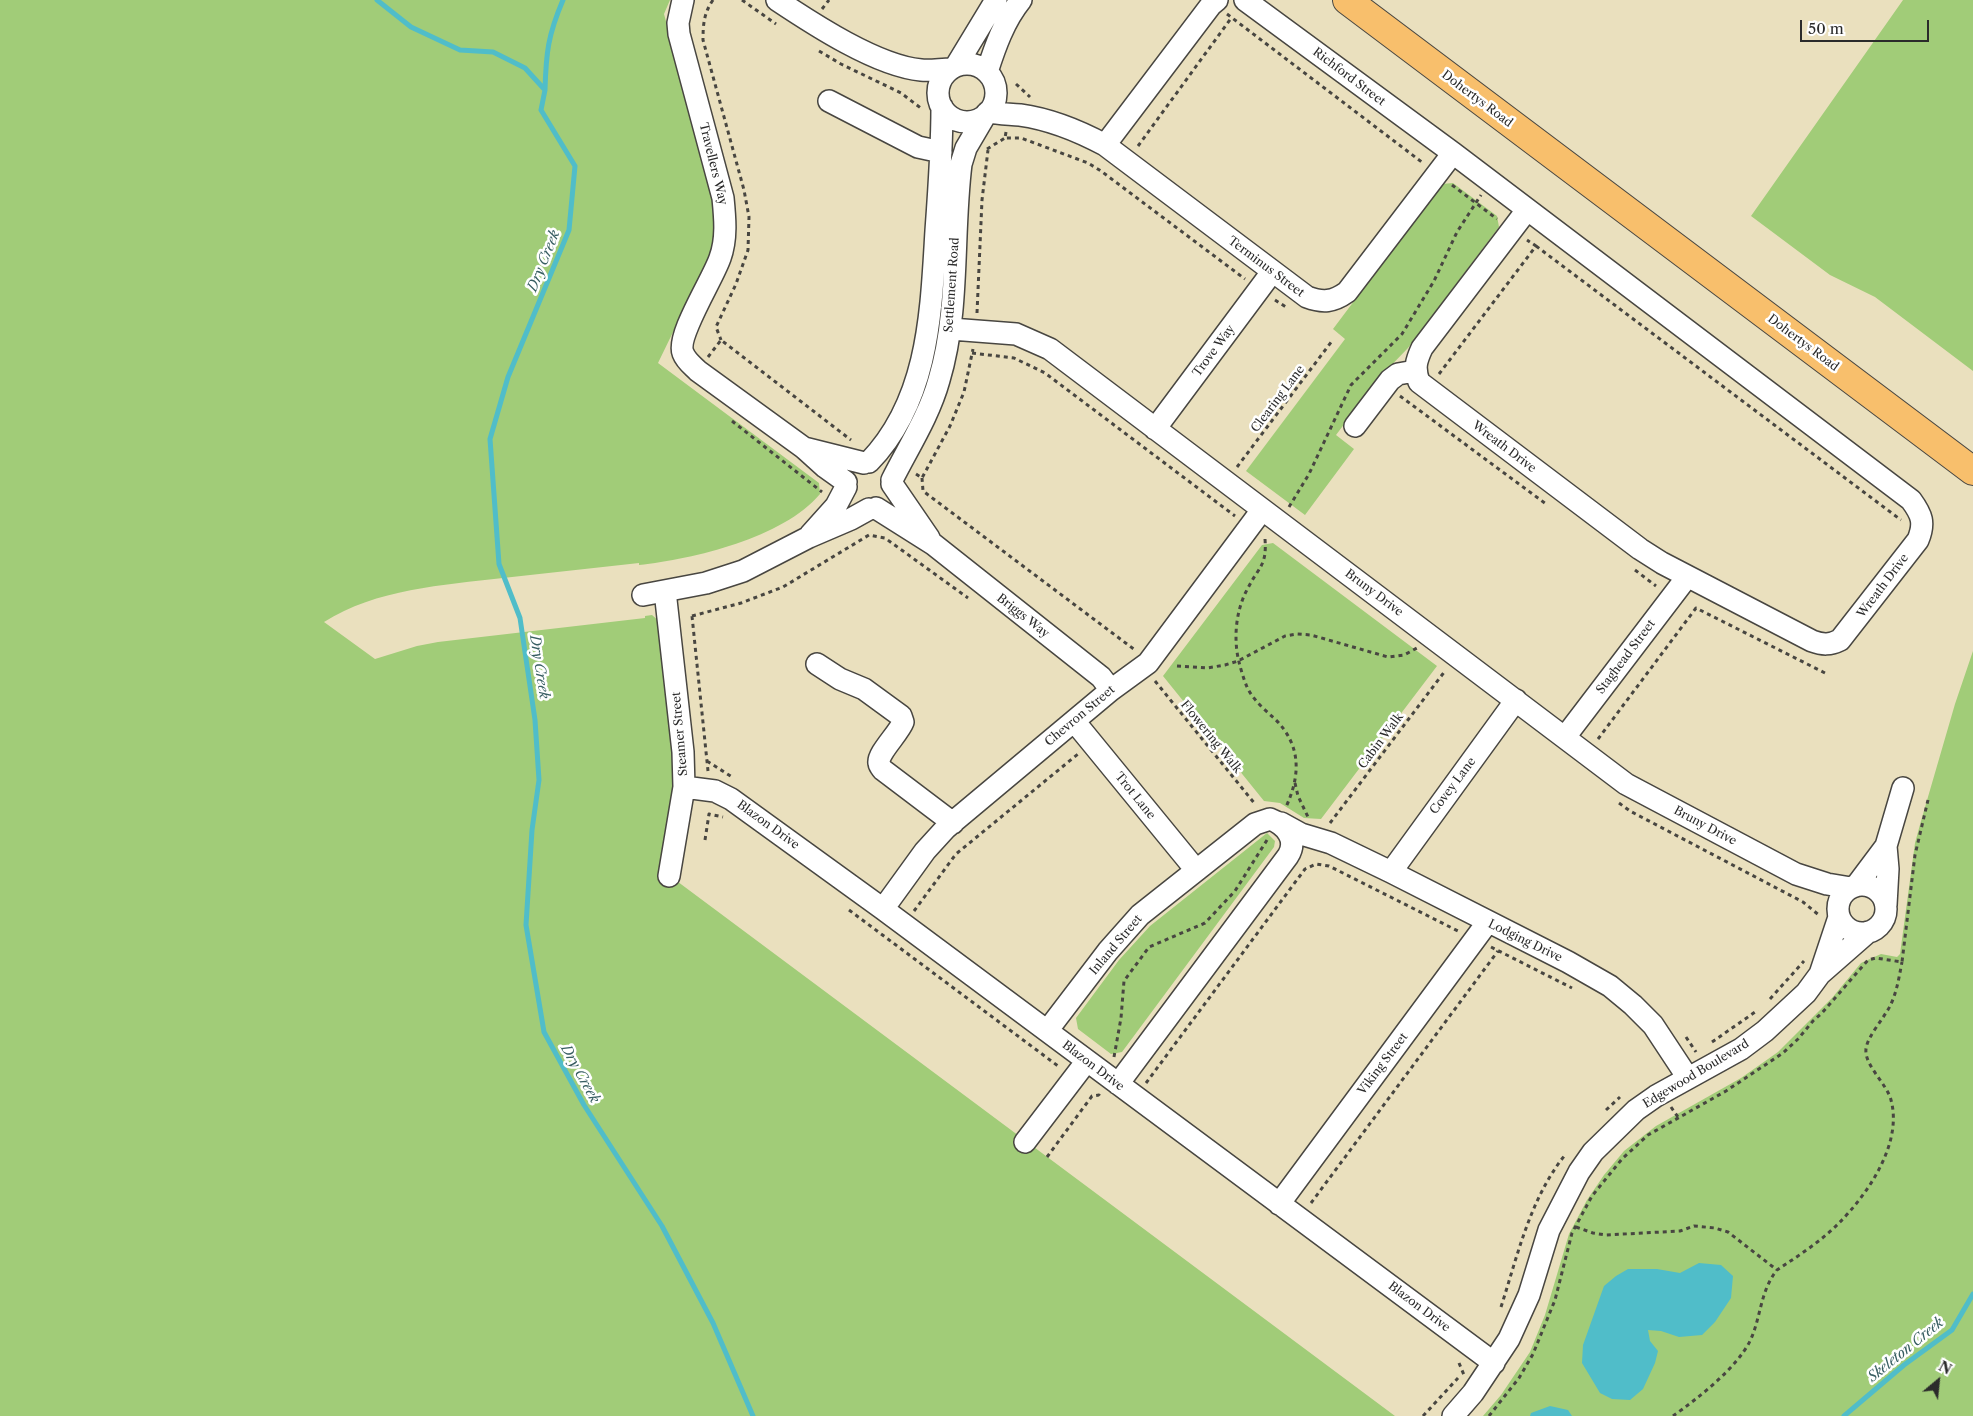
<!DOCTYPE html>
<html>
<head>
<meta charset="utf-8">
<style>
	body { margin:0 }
	#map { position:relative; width:1973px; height:1416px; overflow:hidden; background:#eae0be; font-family:"Libre Caslon Text",serif }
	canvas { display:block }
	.north { position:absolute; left:1913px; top:1356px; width:50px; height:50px; -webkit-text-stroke:4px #fff; paint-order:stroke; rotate:28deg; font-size:14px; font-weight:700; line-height:20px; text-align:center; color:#2b2b2b }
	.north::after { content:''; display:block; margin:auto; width:18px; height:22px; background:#2b2b2b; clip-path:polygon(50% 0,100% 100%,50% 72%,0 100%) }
	.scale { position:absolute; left:1800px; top:20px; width:129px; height:22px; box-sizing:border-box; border:2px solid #2b2b2b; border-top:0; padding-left:6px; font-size:15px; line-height:18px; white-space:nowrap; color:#2b2b2b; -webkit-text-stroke:4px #fff; paint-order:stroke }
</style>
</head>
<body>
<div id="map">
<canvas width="1973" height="1416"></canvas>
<div class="north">N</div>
<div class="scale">50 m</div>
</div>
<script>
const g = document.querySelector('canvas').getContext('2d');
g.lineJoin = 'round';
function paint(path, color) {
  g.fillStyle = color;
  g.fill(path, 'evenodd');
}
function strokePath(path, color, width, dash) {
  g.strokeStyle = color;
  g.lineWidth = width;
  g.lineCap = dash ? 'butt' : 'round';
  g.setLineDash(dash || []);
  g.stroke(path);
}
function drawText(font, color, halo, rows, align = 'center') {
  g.font = font + ' "Libre Caslon Text",serif';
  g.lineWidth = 5;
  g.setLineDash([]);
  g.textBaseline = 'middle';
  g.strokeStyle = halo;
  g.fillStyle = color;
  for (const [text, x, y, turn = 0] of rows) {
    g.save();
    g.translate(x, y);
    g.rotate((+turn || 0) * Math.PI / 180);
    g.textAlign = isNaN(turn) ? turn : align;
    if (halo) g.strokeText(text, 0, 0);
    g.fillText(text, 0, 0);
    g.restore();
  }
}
paint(new Path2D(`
	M 0,0 L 670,0 L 664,14 L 713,193 L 716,232 L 709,258 L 658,363 L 819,483 L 820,494 C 783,538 694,559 639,565 L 639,563 C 594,568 548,573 503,578 C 443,585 376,589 324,622 L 375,659 L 417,646 L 438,642 L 645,618 L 645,616 L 652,615 L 660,622 L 674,740 L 674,795 L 662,870 L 1395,1416 L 0,1416 Z
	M 1903,0 L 1973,0 L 1973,371 L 1875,297 L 1830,275 L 1751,216 Z
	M 1453,183 L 1497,216 L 1499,227 L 1408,348 L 1379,378 L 1336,435 L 1354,449 L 1305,515 L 1246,471 L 1345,339 L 1333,329 L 1442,184 Z
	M 1273,543 L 1437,666 L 1321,819 L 1304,818 L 1280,803 L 1264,801 L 1163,676 L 1262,545 Z
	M 1973,651 L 1973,1416 L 1483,1416 L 1501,1395 L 1530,1352 L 1545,1315 L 1569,1234 L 1587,1200 L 1604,1175 L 1624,1151 L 1656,1126 L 1741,1078 L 1778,1052 L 1832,998 L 1861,963 L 1881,954 L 1897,957 L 1900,954 L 1915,843 L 1921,821 L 1955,704 Z
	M 1267,833 L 1275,841 L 1274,847 L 1122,1052 L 1111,1054 L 1078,1029 L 1076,1018 L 1119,960 L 1150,926 Z`), '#a1cc78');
paint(new Path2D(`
	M 1699,1263 L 1721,1265 L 1733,1276 L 1731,1298 L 1715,1322 L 1702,1335 L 1679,1337 L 1661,1331 L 1648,1330 L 1650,1341 L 1658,1351 L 1655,1363 L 1643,1389 L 1630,1400 L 1612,1399 L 1600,1393 L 1582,1363 L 1583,1345 L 1604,1286 L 1616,1276 L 1628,1269 L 1657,1269 L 1680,1273 Z
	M 1550,1406 L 1568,1410 L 1572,1416 L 1530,1416 L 1531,1413 Z`), '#50bdc9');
strokePath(new Path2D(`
	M 377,0 L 411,27 L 460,50 L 493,52 L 525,68 L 545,90 L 541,110 L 575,166 L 569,230 L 508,377 L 490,439 L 499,564 L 520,618 L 535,720 L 539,780 L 532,830 L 526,925 L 544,1032 L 584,1105 L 662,1226 L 713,1323 L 753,1416
	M 545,90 C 546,53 548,35 563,0
	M 1844,1416 L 1904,1365 L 1952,1330 L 1973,1294`), '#50bdc9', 5);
const minor = new Path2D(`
	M 683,0 L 678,23 L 679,34 L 723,198 C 725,218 727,239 720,258 C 713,279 676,336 683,353 C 686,361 692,365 698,371 L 804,448 L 825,467 L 846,482
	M 777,0 C 813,24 877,66 921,70 C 931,71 941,69 951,69
	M 1245,0 L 1453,153 L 1911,500 C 1922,515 1925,523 1918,540 L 1840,640 C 1830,645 1823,645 1812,641 L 1662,563 L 1640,549 L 1419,382 C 1414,368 1416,361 1422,348 L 1527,210
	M938 93a29 29 0 1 1 58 0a29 29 0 1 1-58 0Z
	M 956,66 L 996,0
	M 987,72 C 995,47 1004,21 1021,0
	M 829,101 L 918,147 L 941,152
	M 988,112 C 998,114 1009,114 1020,115 C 1049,119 1079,131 1105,145 L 1307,297 C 1323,303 1333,302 1347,292 L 1453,153
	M 1105,145 L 1211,5 L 1217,0
	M 951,329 L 1016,334 L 1050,349 L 1626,784 L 1796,874 L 1827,884 L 1851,888
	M 1355,426 L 1390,380 L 1398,374 L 1415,371
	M 1155,429 L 1272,272
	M 804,448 L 864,463
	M 869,462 C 929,400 931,313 936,231 C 939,190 942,148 942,107
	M 892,480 C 908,448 929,416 939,380 C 960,310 952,236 961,164 L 966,148 L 986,114
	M 892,484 L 929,538
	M 876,508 L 933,544 L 1101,677 L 1111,690
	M 810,535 L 836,506 L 846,487
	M 665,591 L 683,752 L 684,787 L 669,876
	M 643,595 L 706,583 L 743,571 L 809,537 L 851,519 L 869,509
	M 817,664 L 840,679 L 864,689 L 901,716 L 903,722 C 899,733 877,754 879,763 C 879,765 882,769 883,770 L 953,823
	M 1074,721 L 1196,870
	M 1565,737 L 1687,577
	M 684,787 L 715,791 L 731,799 L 883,909 L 1494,1363
	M 1281,823 L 1301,834 L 1331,843 L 1391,872 L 1568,962 L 1610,986 L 1633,1005 L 1653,1025 L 1688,1078
	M 1391,872 L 1516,700
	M1838 909a24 24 0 1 1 48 0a24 24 0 1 1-48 0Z
	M 1856,886 L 1886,846
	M 1886,905 L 1888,869 L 1886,846 L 1903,788
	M 883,909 L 925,851 L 946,828 L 1111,690 L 1148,663 L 1262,510
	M 1820,974 L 1839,917
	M 1047,1031 L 1108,951 L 1140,915 L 1255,824 L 1270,819 C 1286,825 1298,840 1288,856 L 1118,1084
	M 1025,1142 L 1086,1062
	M 1279,1204 L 1487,923
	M 1453,1416 L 1473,1393 L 1509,1339 L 1529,1295 L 1549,1230 L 1579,1172 L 1593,1152 L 1636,1110 L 1656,1096 L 1741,1049 L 1765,1031 L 1806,993 L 1820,974 L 1868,932`);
const major = new Path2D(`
	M 1347,0 L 1973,471`);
strokePath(minor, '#484641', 24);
strokePath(major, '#484641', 30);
strokePath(new Path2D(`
	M 713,0 C 704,13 703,24 703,40 L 744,190 L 749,217 L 748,250 L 736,284 L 716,327 L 721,340
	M 742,0 L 776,24
	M 822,9 L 829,0
	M 1227,14 L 1423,163
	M 819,51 L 841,64 L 901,93 L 922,109
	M 1016,84 L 1030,97
	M 1006,132 L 1005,138 L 1021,138 L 1088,163 L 1101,171 L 1245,279
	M 1138,146 L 1232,17
	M 987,149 L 1005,138
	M 1452,185 L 1497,219
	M 1536,246 L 1901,520
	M 1275,300 L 1286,307
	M 977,313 L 982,200 L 988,150
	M 972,353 L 1014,358 L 1045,373 L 1235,516
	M 708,357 L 721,340 L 851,440
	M 1439,374 L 1536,246 L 1527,240
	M 1400,396 L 1546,504
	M 732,421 L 822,492
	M 1237,467 L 1332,341
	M 916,474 L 922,478 L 950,426 L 964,392 L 973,349
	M 922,478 L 923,491 L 1135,650
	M 1289,507 L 1309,474 L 1351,385 L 1402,334 L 1434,281 L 1457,232 L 1481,195
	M 1265,539 C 1267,566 1259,566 1248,588 C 1236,609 1233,638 1239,662 C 1241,670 1244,680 1247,687 C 1253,700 1265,710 1275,719 C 1301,745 1301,774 1286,807
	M 1635,570 L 1656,586
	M 692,616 L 741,603 L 783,587 L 869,535 L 885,538 L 968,598
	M 692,616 L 708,771
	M 1177,666 L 1207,668 L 1225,665 L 1238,661 L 1285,636 L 1297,634 L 1311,635 L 1388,657 L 1404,655 L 1417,648
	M 1155,681 L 1255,804
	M 1598,739 L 1696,608 L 1827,674
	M 707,761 L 732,777
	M 1295,783 L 1298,796 L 1308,817
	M 1619,803 L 1630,811 L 1803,902 L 1820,916
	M 1330,823 L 1445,671
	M 705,840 L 709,814 L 723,817
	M 849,910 L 1058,1066 L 1059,1068
	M 914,911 L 956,854 L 1078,754
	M 1491,947 L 1572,988
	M 1770,999 L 1804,961
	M 1686,1037 L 1696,1052
	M 1712,1042 L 1758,1010
	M 1114,1057 L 1121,1018 L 1124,981 L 1149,947 L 1205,923 L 1235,891 L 1267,840
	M 1146,1083 L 1305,869 L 1316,864 L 1329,866 L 1458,931
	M 1671,1107 L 1678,1117
	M 1606,1110 L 1620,1097
	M 1047,1157 L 1092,1096 L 1099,1095 L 1101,1097
	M 1311,1203 L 1498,951
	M 1576,1227 L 1593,1233 L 1606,1235 L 1680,1231 L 1694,1226 L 1715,1228 L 1728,1232 L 1777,1270
	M 1501,1307 C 1518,1254 1530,1199 1565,1155
	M 1459,1363 L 1464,1375
	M 1423,1416 L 1458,1378
	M 1489,1416 L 1519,1378 L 1533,1354 L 1555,1300 L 1572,1233 L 1592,1196 L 1622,1159 L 1648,1135 L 1726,1091 L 1783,1053 L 1798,1039 L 1813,1021 L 1822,1013 L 1868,960 L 1876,958 L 1902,962 L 1915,855 L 1928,800
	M 1673,1416 C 1698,1398 1736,1369 1750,1341 C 1761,1318 1760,1291 1777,1270 C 1798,1256 1820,1242 1838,1224 C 1867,1195 1903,1144 1891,1100 C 1887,1084 1864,1065 1866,1049 C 1867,1037 1884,1018 1890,1006 C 1897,992 1899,977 1902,962`), '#484641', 3, [4, 4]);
strokePath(minor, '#fff', 21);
strokePath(major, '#f8bf6c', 28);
drawText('12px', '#2b2b2b', '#fff', [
	["Richford Street",1349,77,37],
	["Dohertys Road",1477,99,37],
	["Travellers Way",713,164,76],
	["Terminus Street",1266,267,37],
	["Settlement Road",952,285,-86],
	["Dohertys Road",1803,343,37],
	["Trove Way",1214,351,-53],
	["Clearing Lane",1278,399,-53],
	["Wreath Drive",1504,447,37],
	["Wreath Drive",1883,586,-53],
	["Bruny Drive",1374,593,37],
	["Briggs Way",1023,616,38],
	["Staghead Street",1626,657,-53],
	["Chevron Street",1080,716,-40],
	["Steamer Street",680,734,-95],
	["Flowering Walk",1211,737,51],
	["Cabin Walk",1381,741,-53],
	["Covey Lane",1453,786,-53],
	["Trot Lane",1135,796,51],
	["Blazon Drive",768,825,36],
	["Bruny Drive",1705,826,28],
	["Lodging Drive",1525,941,26],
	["Inland Street",1116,945,-50],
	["Viking Street",1383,1064,-53],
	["Blazon Drive",1093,1066,37],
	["Edgewood Boulevard",1696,1074,-31],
	["Blazon Drive",1419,1307,37]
]);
drawText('italic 14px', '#385e62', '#fff', [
	["Dry Creek",544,261,-68],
	["Dry Creek",539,667,81],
	["Dry Creek",580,1074,61],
	["Skeleton Creek",1906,1350,-39]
]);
</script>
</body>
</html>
